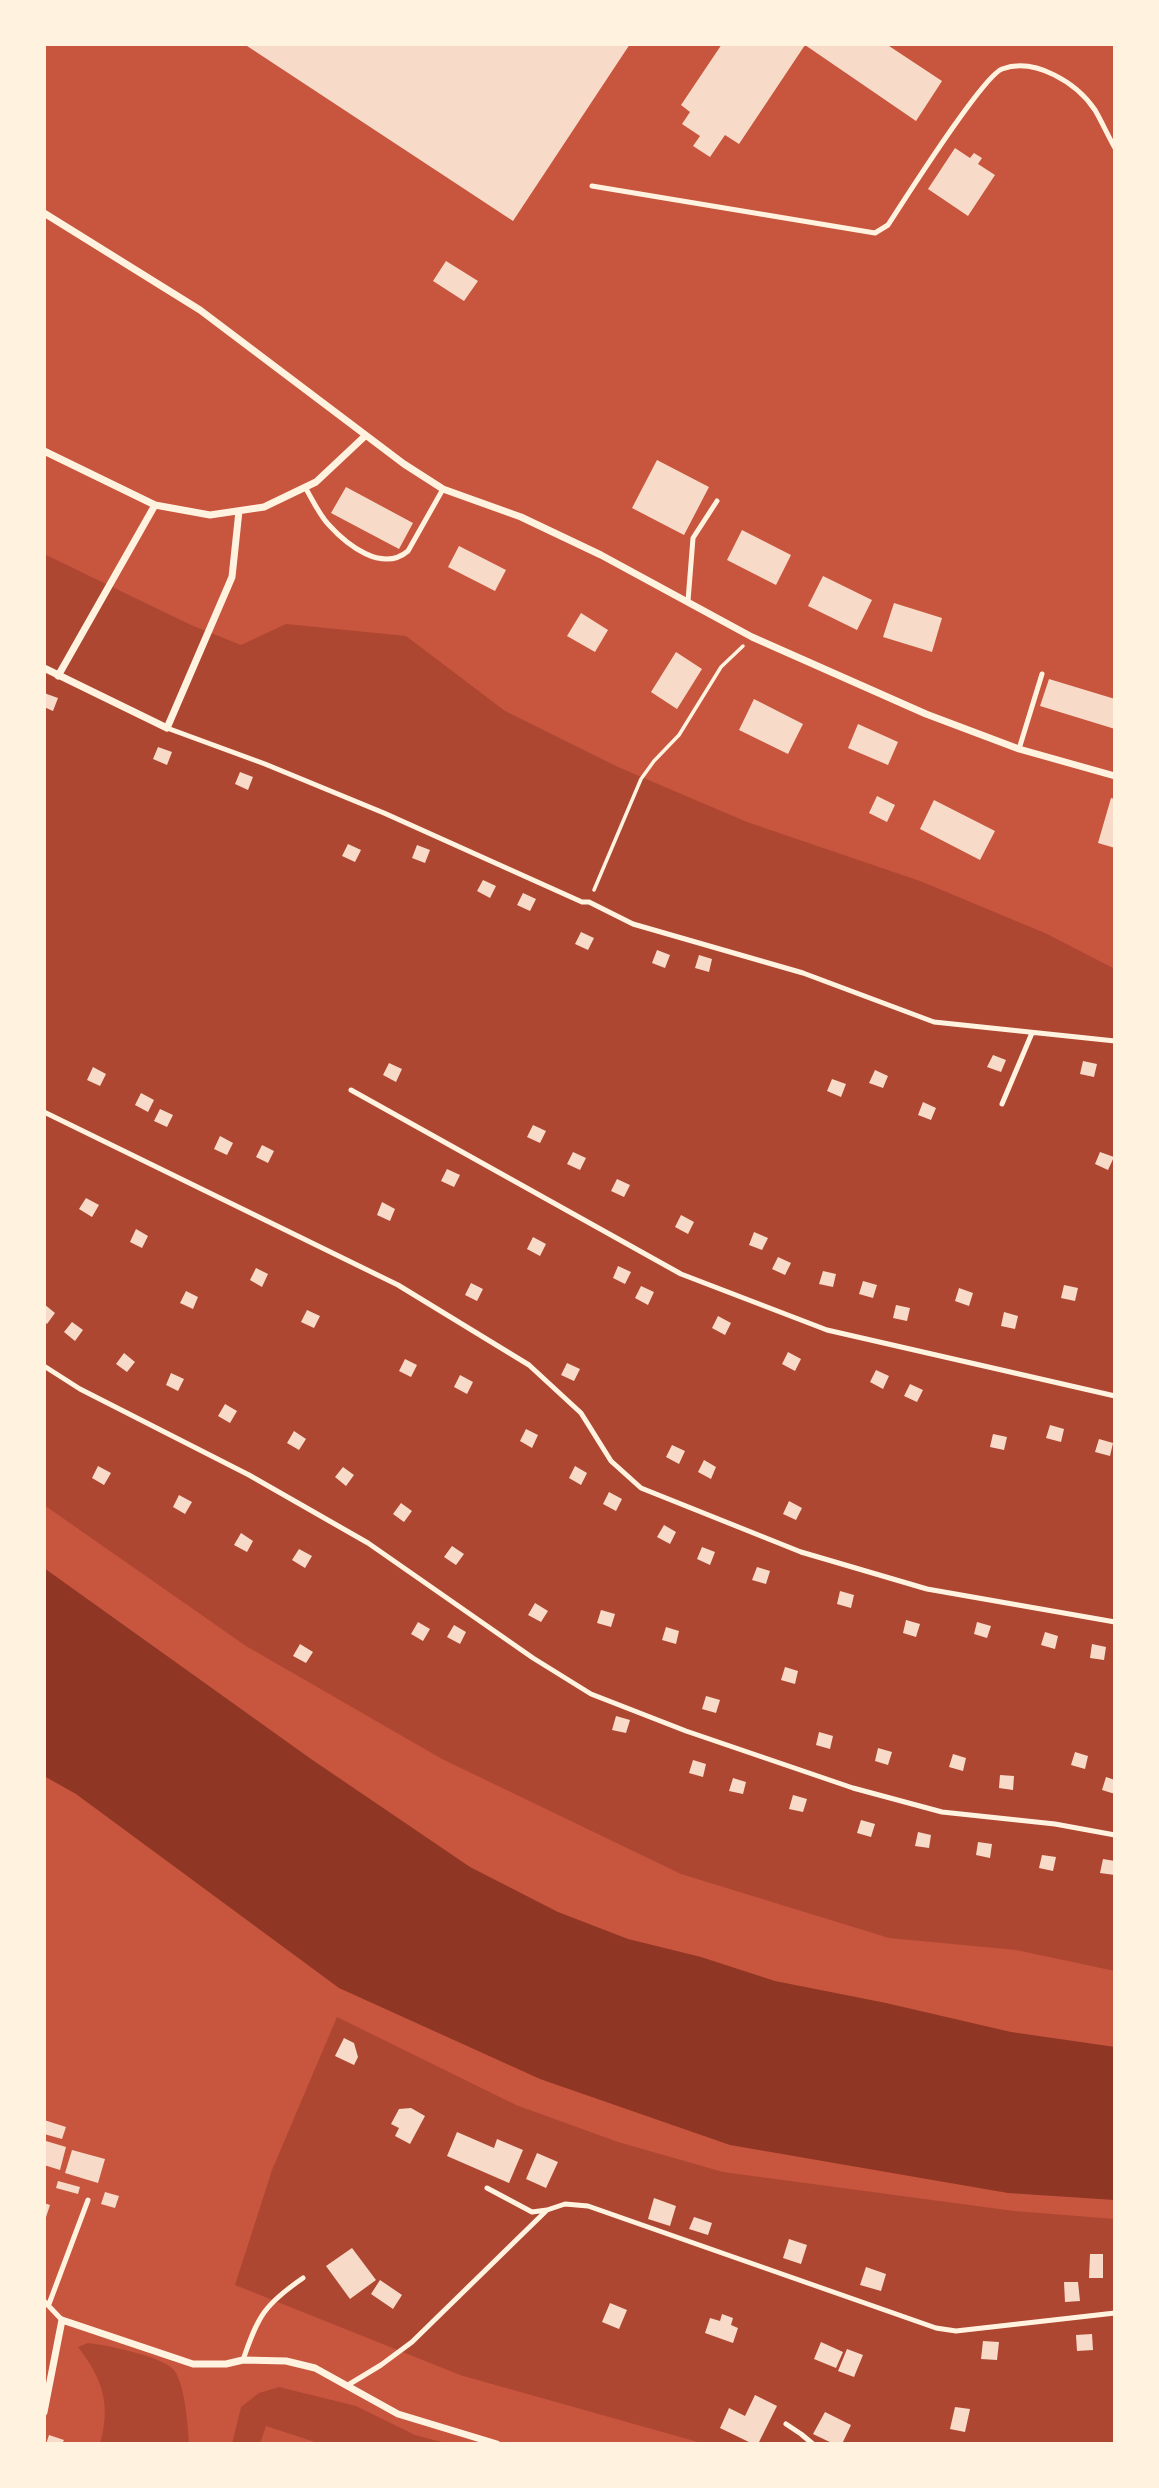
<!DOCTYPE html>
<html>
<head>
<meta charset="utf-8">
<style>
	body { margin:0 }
	#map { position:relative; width:1159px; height:2488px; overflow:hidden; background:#c8553d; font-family:Mulish,sans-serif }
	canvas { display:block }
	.frame { position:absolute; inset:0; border:46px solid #fff3e0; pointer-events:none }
</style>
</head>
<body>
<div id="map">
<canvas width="1159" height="2488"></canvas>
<div class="frame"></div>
</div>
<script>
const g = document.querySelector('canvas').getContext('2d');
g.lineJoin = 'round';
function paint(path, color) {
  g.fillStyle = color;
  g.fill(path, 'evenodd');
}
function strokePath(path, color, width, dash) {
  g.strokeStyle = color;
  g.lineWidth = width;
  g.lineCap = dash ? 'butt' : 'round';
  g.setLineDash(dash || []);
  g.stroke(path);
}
paint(new Path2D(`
	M 44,554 L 191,625 L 241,645 L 286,624 L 406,636 L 505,711 L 618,767 L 747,822 L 920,881 L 1045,933 L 1115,969 L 1115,1971 L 1016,1950 L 889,1938 L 681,1874 L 442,1759 L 246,1646 L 44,1505 Z
	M 337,2017 L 516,2105 L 618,2142 L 723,2172 L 1014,2211 L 1115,2219 L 1115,2444 L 705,2444 L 460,2375 L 235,2285 L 272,2170 Z
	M 88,2343 C 107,2345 160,2356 173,2369 C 185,2382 188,2426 189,2444 L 100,2444 C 111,2404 103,2380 78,2347 Z
	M 279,2387 L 356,2406 L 415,2435 L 449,2444 L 321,2444 L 266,2426 L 260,2444 L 232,2444 L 241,2407 L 259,2393 Z`), '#ae4732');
paint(new Path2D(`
	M 44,1568 L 311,1759 L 470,1867 L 558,1912 L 628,1939 L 701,1957 L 775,1981 L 886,2003 L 1011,2032 L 1115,2047 L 1115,2200 L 1008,2193 L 730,2145 L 540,2079 L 339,1988 L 76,1794 L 44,1776 Z`), '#8f3625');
paint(new Path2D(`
	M 244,44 L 630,44 L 513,221 Z
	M 722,44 L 886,44 L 942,81 L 916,121 L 805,45 L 739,144 L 725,135 L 710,157 L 693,146 L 700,136 L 682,124 L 690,112 L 681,105 Z
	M 955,148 L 970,158 L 974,153 L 982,158 L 978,164 L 995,175 L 968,216 L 928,189 Z
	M 446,261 L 478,281 L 464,301 L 433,281 Z
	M 657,460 L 709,487 L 684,535 L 632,508 Z
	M 346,487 L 413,523 L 399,549 L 331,513 Z
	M 742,530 L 791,555 L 776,585 L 727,560 Z
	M 459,546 L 506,570 L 495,591 L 448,567 Z
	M 823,576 L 872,600 L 857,630 L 808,606 Z
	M 894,603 L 942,618 L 932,652 L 883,637 Z
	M 581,613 L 608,630 L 595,652 L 567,636 Z
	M 676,652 L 702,669 L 677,709 L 651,692 Z
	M 1049,679 L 1115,699 L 1115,729 L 1040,706 Z
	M 44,693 L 58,698 L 53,711 L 44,707 Z
	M 754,699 L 803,724 L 788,754 L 739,730 Z
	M 858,724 L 898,742 L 888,765 L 848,748 Z
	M 158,747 L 172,752 L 167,765 L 153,759 Z
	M 240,772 L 253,777 L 248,790 L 235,784 Z
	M 877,796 L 895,805 L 887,822 L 869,813 Z
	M 1111,798 L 1115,799 L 1115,848 L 1098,843 Z
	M 934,800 L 995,831 L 980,860 L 920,829 Z
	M 348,844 L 361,850 L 355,862 L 342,856 Z
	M 417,845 L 430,850 L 425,863 L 412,858 Z
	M 483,880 L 496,886 L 490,898 L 477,891 Z
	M 523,893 L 536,899 L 530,911 L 517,905 Z
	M 581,932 L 594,938 L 588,950 L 575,944 Z
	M 657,950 L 670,955 L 665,968 L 652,963 Z
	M 699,955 L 712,959 L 709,972 L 695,968 Z
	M 993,1055 L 1006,1060 L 1001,1072 L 987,1067 Z
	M 1083,1061 L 1097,1064 L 1094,1077 L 1080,1074 Z
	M 389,1063 L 402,1069 L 396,1082 L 383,1075 Z
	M 93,1067 L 106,1074 L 100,1086 L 87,1080 Z
	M 875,1070 L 888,1076 L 883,1088 L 869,1083 Z
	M 832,1079 L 846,1084 L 841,1097 L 827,1091 Z
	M 141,1093 L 154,1100 L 148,1112 L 135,1105 Z
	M 923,1102 L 936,1108 L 931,1120 L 918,1115 Z
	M 160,1109 L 173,1115 L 167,1127 L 154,1121 Z
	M 533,1125 L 546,1131 L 540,1143 L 527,1137 Z
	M 220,1136 L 233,1143 L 227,1155 L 214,1149 Z
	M 262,1145 L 274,1151 L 268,1163 L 256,1157 Z
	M 573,1152 L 586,1158 L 580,1170 L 567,1164 Z
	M 1100,1152 L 1114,1157 L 1108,1170 L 1095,1164 Z
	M 447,1169 L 460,1175 L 454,1187 L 441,1181 Z
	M 617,1179 L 630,1185 L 624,1197 L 611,1191 Z
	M 86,1198 L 99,1205 L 92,1217 L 79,1209 Z
	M 382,1202 L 395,1209 L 390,1221 L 377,1215 Z
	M 681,1215 L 694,1222 L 688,1234 L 675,1227 Z
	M 136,1229 L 148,1236 L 142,1248 L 130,1242 Z
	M 754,1232 L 768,1238 L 762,1250 L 749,1245 Z
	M 533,1237 L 546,1244 L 540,1256 L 527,1249 Z
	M 778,1257 L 791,1263 L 785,1275 L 772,1269 Z
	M 618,1266 L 631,1272 L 625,1284 L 613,1278 Z
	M 256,1268 L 268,1274 L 262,1287 L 250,1280 Z
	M 823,1271 L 836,1274 L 833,1287 L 819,1284 Z
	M 863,1281 L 877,1285 L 873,1298 L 859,1294 Z
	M 471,1283 L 483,1289 L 477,1301 L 465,1295 Z
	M 1064,1285 L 1078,1288 L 1075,1301 L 1061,1298 Z
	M 641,1286 L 654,1292 L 648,1305 L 635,1298 Z
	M 959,1288 L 973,1293 L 969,1306 L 955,1301 Z
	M 186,1291 L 198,1297 L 193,1309 L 180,1303 Z
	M 44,1304 L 55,1313 L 47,1324 L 44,1321 Z
	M 896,1305 L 910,1308 L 907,1321 L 893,1318 Z
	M 307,1310 L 320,1316 L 314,1328 L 301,1322 Z
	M 1004,1312 L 1018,1316 L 1015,1329 L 1001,1326 Z
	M 718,1316 L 731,1323 L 725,1335 L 712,1328 Z
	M 72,1322 L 83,1330 L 75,1341 L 64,1332 Z
	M 788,1352 L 801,1359 L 795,1371 L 782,1364 Z
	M 124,1353 L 135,1362 L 127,1372 L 116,1364 Z
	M 405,1359 L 417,1365 L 411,1377 L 399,1371 Z
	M 567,1363 L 580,1369 L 574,1381 L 561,1375 Z
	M 876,1370 L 889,1376 L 883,1389 L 870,1382 Z
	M 171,1373 L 184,1379 L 178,1391 L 166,1385 Z
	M 460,1375 L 473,1382 L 467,1394 L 454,1387 Z
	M 910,1384 L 923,1390 L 917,1402 L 904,1396 Z
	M 225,1404 L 237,1411 L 230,1423 L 218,1416 Z
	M 1050,1425 L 1064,1429 L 1061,1442 L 1046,1438 Z
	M 526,1429 L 538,1435 L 532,1448 L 520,1441 Z
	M 294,1431 L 306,1439 L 299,1450 L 287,1443 Z
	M 993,1434 L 1007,1437 L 1004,1450 L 990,1447 Z
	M 1099,1439 L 1113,1443 L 1110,1456 L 1095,1452 Z
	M 672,1445 L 685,1451 L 679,1464 L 666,1457 Z
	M 704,1460 L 716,1467 L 711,1479 L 698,1472 Z
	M 98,1466 L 111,1473 L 104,1485 L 92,1478 Z
	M 575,1466 L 587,1473 L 581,1485 L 569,1478 Z
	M 343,1467 L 354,1475 L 346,1486 L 335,1477 Z
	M 609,1492 L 622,1499 L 616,1511 L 603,1504 Z
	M 179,1495 L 192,1502 L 185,1514 L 173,1507 Z
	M 789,1501 L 802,1508 L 796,1520 L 783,1514 Z
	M 401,1503 L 412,1511 L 404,1522 L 393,1514 Z
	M 664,1525 L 676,1532 L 670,1544 L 657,1537 Z
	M 241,1533 L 253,1541 L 247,1552 L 234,1545 Z
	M 452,1546 L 464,1554 L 456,1565 L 444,1557 Z
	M 702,1547 L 715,1552 L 710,1565 L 697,1559 Z
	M 299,1549 L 312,1556 L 305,1568 L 292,1560 Z
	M 757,1567 L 770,1571 L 766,1584 L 752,1580 Z
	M 840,1591 L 854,1595 L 851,1608 L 837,1604 Z
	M 535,1603 L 548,1611 L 541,1622 L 528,1615 Z
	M 601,1610 L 615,1614 L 611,1627 L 597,1623 Z
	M 906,1620 L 920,1624 L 916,1637 L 903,1633 Z
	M 418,1622 L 430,1629 L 423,1641 L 411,1634 Z
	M 977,1622 L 991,1626 L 987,1638 L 974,1634 Z
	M 454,1625 L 466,1632 L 460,1644 L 447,1637 Z
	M 666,1627 L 679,1631 L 676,1644 L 662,1640 Z
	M 1045,1632 L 1058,1636 L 1055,1649 L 1041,1645 Z
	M 300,1644 L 313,1652 L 306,1663 L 293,1656 Z
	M 1092,1644 L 1106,1647 L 1104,1660 L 1090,1658 Z
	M 785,1667 L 798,1671 L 795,1684 L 781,1680 Z
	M 706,1696 L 720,1700 L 716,1713 L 702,1709 Z
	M 616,1716 L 630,1720 L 626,1733 L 612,1730 Z
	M 819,1732 L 833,1736 L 830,1749 L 816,1745 Z
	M 878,1748 L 892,1752 L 888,1765 L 875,1761 Z
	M 1075,1752 L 1088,1756 L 1085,1769 L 1071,1765 Z
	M 953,1754 L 966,1758 L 963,1771 L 949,1767 Z
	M 693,1760 L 706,1764 L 703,1777 L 689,1773 Z
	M 1000,1775 L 1014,1776 L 1013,1790 L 999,1788 Z
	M 1106,1777 L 1115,1780 L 1115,1794 L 1102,1790 Z
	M 733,1778 L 746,1782 L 743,1794 L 729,1791 Z
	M 793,1795 L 807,1799 L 803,1812 L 789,1809 Z
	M 861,1820 L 875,1824 L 871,1837 L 857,1833 Z
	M 918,1832 L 931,1835 L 929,1848 L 915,1846 Z
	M 978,1842 L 992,1844 L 990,1858 L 976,1855 Z
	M 1042,1855 L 1056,1857 L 1053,1871 L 1039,1868 Z
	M 1103,1859 L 1115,1861 L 1115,1875 L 1100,1873 Z
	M 344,2038 L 354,2043 L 358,2057 L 354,2065 L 335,2056 Z
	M 411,2108 L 425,2116 L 410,2144 L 395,2136 L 399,2128 L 391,2124 L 399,2109 Z
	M 44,2120 L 66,2127 L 62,2139 L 44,2134 Z
	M 457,2132 L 494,2148 L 497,2139 L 523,2150 L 509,2183 L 447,2156 Z
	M 46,2141 L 66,2147 L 60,2170 L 44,2165 Z
	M 72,2150 L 105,2159 L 98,2183 L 65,2173 Z
	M 537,2153 L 558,2162 L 546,2188 L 526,2179 Z
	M 58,2181 L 80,2187 L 78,2194 L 56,2188 Z
	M 105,2192 L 119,2196 L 115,2208 L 101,2204 Z
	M 654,2198 L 676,2206 L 670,2226 L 648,2219 Z
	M 44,2203 L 50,2205 L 44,2223 Z
	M 694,2217 L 712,2223 L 708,2235 L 689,2229 Z
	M 789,2239 L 807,2245 L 801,2264 L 783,2258 Z
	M 352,2248 L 376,2280 L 350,2299 L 326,2266 Z
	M 1090,2254 L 1103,2254 L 1103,2278 L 1089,2278 Z
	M 866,2267 L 886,2274 L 881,2291 L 860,2285 Z
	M 380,2280 L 402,2295 L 393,2309 L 371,2294 Z
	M 1064,2282 L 1078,2282 L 1080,2301 L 1065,2302 Z
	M 610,2303 L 627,2310 L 619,2329 L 602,2322 Z
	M 722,2314 L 733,2318 L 731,2325 L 738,2328 L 733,2343 L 705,2333 L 710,2318 L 720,2321 Z
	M 1092,2334 L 1093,2350 L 1077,2351 L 1076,2335 Z
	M 983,2341 L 999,2342 L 997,2360 L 981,2359 Z
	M 821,2342 L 843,2352 L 836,2368 L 814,2359 Z
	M 847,2349 L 863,2355 L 854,2377 L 838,2371 Z
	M 755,2395 L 777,2406 L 758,2444 L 753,2444 L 720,2428 L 729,2408 L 745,2416 Z
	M 955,2407 L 970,2409 L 965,2432 L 950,2429 Z
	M 825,2412 L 851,2425 L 842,2444 L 834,2444 L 813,2434 Z
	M 49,2435 L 64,2440 L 62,2444 L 46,2444 Z`), '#f7dbc8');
strokePath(new Path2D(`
	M 594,890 L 641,779 L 654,761 L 679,735 L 721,667 L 743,646`), '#fff3e0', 3.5);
strokePath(new Path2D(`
	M 592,186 L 875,233 L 888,225 C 905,199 982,77 1002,69 C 1035,57 1077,83 1095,110 C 1102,122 1108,136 1115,148
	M 305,487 C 312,499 319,514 328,524 C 347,545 382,573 408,551 L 443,489
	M 688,601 L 693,538 L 717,501
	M 167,728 L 265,764 L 384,813 L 582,902 L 589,902 L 633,924 L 803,973 L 934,1022 L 1115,1041
	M 1019,749 L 1042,674
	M 351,1090 L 681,1274 L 827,1330 L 1115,1396
	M 1002,1104 L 1032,1033
	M 44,1112 L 398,1285 L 529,1365 L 581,1413 L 611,1461 L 641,1488 L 801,1552 L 927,1589 L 1115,1622
	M 44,1366 L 80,1389 L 249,1475 L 368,1543 L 533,1658 L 591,1694 L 686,1731 L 853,1788 L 942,1812 L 1055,1824 L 1115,1835
	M 487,2188 L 532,2212 L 547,2210
	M 44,2301 L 62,2320
	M 49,2304 L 88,2200
	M 243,2360 C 258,2316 264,2305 303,2278
	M 348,2385 L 381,2365 L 412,2342 L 547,2210 L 565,2204 L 588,2206 L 936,2328 L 956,2331 L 1115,2313
	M 786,2424 L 801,2434 L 813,2444`), '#fff3e0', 5);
strokePath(new Path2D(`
	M 44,213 L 200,310 L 404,464 L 443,489 L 521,517 L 601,555 L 752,637 L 926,714 L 1019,749 L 1115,776
	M 44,451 L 155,505 L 210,515 L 264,507 L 316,482 L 365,436
	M 44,668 L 167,728 L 232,577 L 239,511
	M 58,676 L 155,505
	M 44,2412 L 62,2320 L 193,2364 L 226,2364 L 243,2360 L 286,2361 L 315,2368 L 398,2414 L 497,2444`), '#fff3e0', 7);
</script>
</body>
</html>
